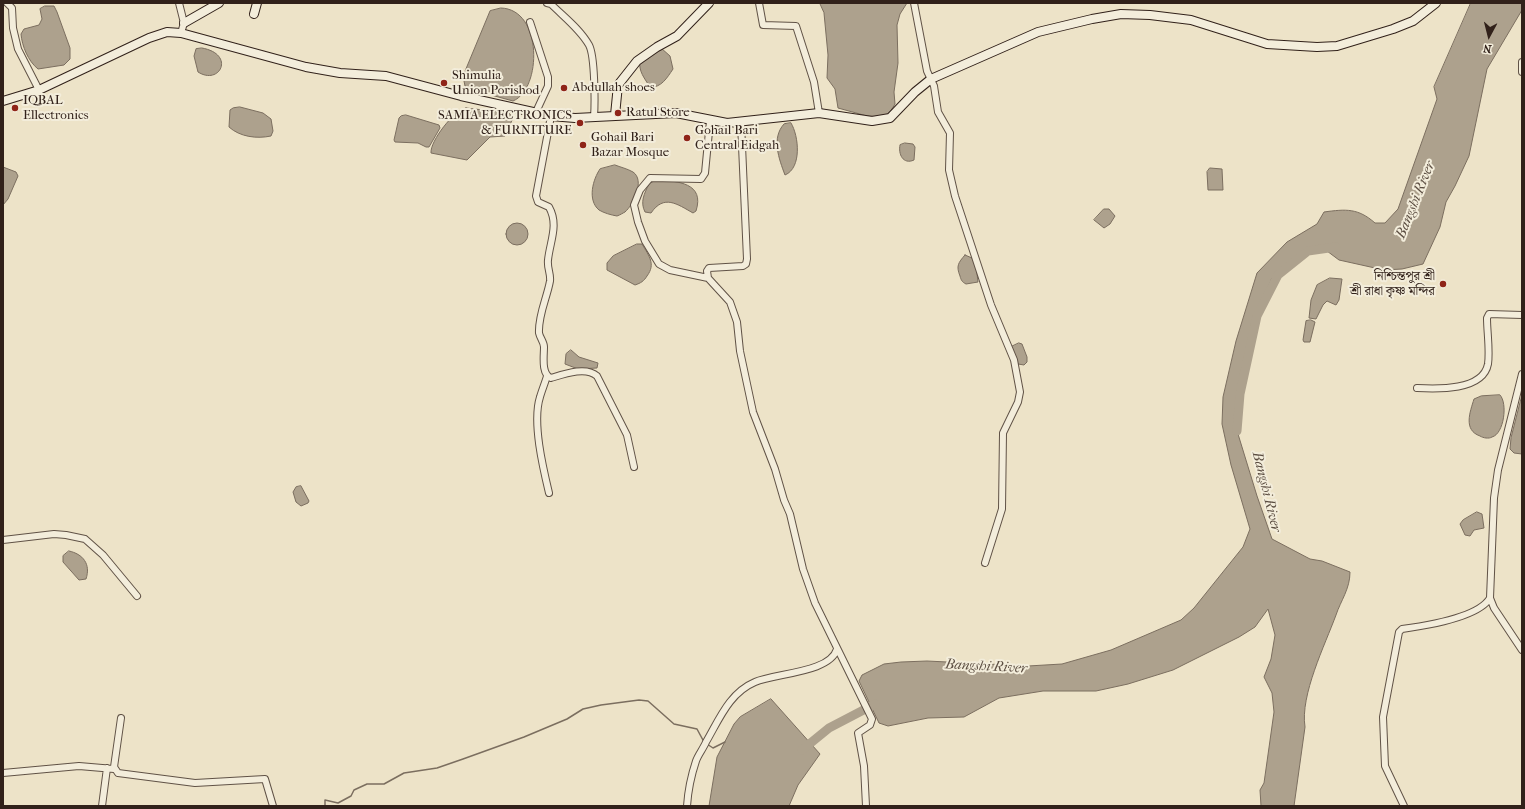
<!DOCTYPE html>
<html>
<head>
<meta charset="utf-8">
<style>
	body { margin:0 }
	#map { position:relative; width:1525px; height:809px; overflow:hidden; background:#ede3c8; font-family:"IM FELL French Canon",serif }
	canvas { display:block }
	.frame { position:absolute; inset:0; border:4px solid #31211a; pointer-events:none }
	.north { position:absolute; left:1469px; top:16px; width:40px; height:40px; -webkit-text-stroke:3px #f3eddb; paint-order:stroke; rotate:187deg; font-size:11px; font-weight:700; line-height:16px; text-align:center; color:#31211a }
	.north::after { content:''; display:block; margin:auto; width:14px; height:18px; background:#31211a; clip-path:polygon(50% 0,100% 100%,50% 72%,0 100%) }
</style>
</head>
<body>
<div id="map">
<canvas width="1525" height="809"></canvas>
<div class="frame"></div>
<div class="north">N</div>
</div>
<script>
const g = document.querySelector('canvas').getContext('2d');
g.lineJoin = 'round';
function paint(path, color) {
  g.fillStyle = color;
  g.fill(path, 'evenodd');
}
function strokePath(path, color, width, dash) {
  g.strokeStyle = color;
  g.lineWidth = width;
  g.lineCap = dash ? 'butt' : 'round';
  g.setLineDash(dash || []);
  g.stroke(path);
}
function drawText(font, color, halo, rows, align = 'center') {
  g.font = font + ' "IM FELL French Canon","Noto Serif Bengali",serif';
  g.lineWidth = 4;
  g.setLineDash([]);
  g.textBaseline = 'middle';
  g.strokeStyle = halo;
  g.fillStyle = color;
  for (const [text, x, y, turn = 0] of rows) {
    g.save();
    g.translate(x, y);
    g.rotate((+turn || 0) * Math.PI / 180);
    g.textAlign = isNaN(turn) ? turn : align;
    if (halo) g.strokeText(text, 0, 0);
    g.fillText(text, 0, 0);
    g.restore();
  }
}
const water = new Path2D(`
	M 820,3 L 907,3 L 900,14 L 897,25 L 898,63 L 894,92 L 895,104 L 890,112 L 882,117 L 867,116 L 838,108 L 835,89 L 827,78 L 828,55 L 824,13 Z
	M 1471,3 L 1522,3 L 1522,10 L 1487,69 L 1469,156 L 1455,186 L 1446,202 L 1440,227 L 1423,264 L 1402,269 L 1384,270 L 1339,260 L 1323,248 L 1298,257 L 1272,278 L 1254,320 L 1237,404 L 1238,434 L 1257,496 L 1272,539 L 1310,559 L 1322,561 L 1350,572 C 1350,589 1341,600 1336,615 C 1325,645 1300,695 1305,727 L 1294,806 L 1261,806 L 1260,790 L 1264,783 L 1274,712 L 1272,693 L 1264,677 L 1271,659 L 1275,635 L 1268,609 L 1255,627 L 1239,637 L 1173,670 L 1128,684 L 1096,691 L 1043,691 L 999,698 L 964,717 L 928,718 L 888,726 L 879,723 L 859,681 L 862,675 L 884,664 L 901,662 L 927,661 L 1028,666 L 1062,664 L 1111,650 L 1181,620 L 1194,608 L 1243,547 L 1250,529 L 1231,465 L 1222,424 L 1223,397 L 1236,341 L 1257,273 L 1287,242 L 1317,224 L 1324,212 C 1346,209 1358,208 1375,223 L 1385,223 L 1398,209 L 1437,99 L 1434,87 Z
	M 45,6 L 54,6 L 57,12 L 70,48 L 70,59 L 64,65 L 38,69 C 28,61 22,46 21,34 L 24,29 L 39,25 L 42,19 L 40,9 Z
	M 501,8 C 543,9 542,89 513,101 L 473,90 L 465,86 L 463,76 L 490,11 Z
	M 202,48 C 236,54 220,86 198,72 L 194,56 L 196,49 Z
	M 661,48 L 670,56 L 673,69 C 667,78 661,88 650,87 C 645,79 638,71 640,61 Z
	M 240,107 L 263,113 L 271,119 L 273,131 L 271,136 C 257,139 240,137 229,127 L 230,110 L 233,108 Z
	M 466,108 L 509,113 L 513,118 L 505,136 L 490,137 L 467,160 L 431,153 C 430,141 454,110 466,108 Z
	M 406,115 L 439,125 L 440,128 L 429,147 L 426,147 L 418,143 L 395,142 L 394,140 L 399,118 L 401,116 Z
	M 791,123 C 799,136 802,168 785,175 C 779,159 771,138 784,124 Z
	M 905,143 L 913,144 L 915,147 L 914,160 C 903,165 898,154 900,145 Z
	M 615,165 C 620,167 628,169 633,172 C 645,180 634,204 625,212 C 623,213 620,215 617,216 C 611,215 604,213 599,210 C 587,200 593,179 600,169 Z
	M 3,167 L 16,172 L 18,176 L 8,199 L 3,205 Z
	M 1210,168 L 1222,169 L 1223,190 L 1208,190 L 1207,172 Z
	M 657,180 C 678,181 705,183 696,211 L 693,213 C 677,204 664,194 651,213 L 645,212 C 640,202 644,194 649,184 Z
	M 1104,209 L 1109,209 L 1115,216 L 1110,224 L 1104,228 L 1094,220 Z
	M506 234a11 11 0 1 1 22 0a11 11 0 1 1-22 0Z
	M 637,244 L 642,244 C 649,256 656,264 647,276 C 644,281 641,283 635,285 L 607,270 L 607,263 L 613,256 Z
	M 965,255 L 972,258 L 976,265 L 978,282 L 966,284 C 962,282 961,280 960,276 C 956,266 958,263 965,255 Z
	M 1330,278 L 1342,279 L 1339,300 L 1336,305 L 1327,301 L 1323,305 L 1316,319 L 1309,318 L 1311,300 L 1317,285 Z
	M 1311,320 L 1315,322 L 1310,342 L 1304,342 L 1303,340 L 1306,321 Z
	M 1019,343 L 1022,344 L 1027,357 L 1027,362 L 1024,365 L 1018,364 L 1011,347 Z
	M 571,350 L 579,357 L 598,363 L 597,368 L 578,369 L 565,364 L 566,354 Z
	M 1500,395 C 1508,403 1504,434 1492,437 C 1489,439 1483,438 1480,436 C 1463,430 1470,412 1474,399 L 1481,396 Z
	M 1522,395 L 1522,454 L 1514,453 L 1510,449 L 1511,438 Z
	M 301,486 L 309,501 L 308,503 L 301,506 L 296,502 L 293,492 L 296,487 Z
	M 1477,512 L 1482,514 L 1484,528 L 1474,530 L 1470,536 L 1465,535 L 1460,524 L 1463,520 Z
	M 69,551 C 83,554 91,564 86,579 L 79,580 L 63,562 L 63,556 Z
	M 771,699 L 820,754 L 798,785 L 789,806 L 709,806 L 717,757 L 734,724 L 740,717 Z`);
paint(water, '#ada18d');
strokePath(water, '#7b6e5f', 1);
strokePath(new Path2D(`
	M 707,744 L 713,748 L 725,742
	M 325,806 L 325,800 L 338,803 L 351,796 L 354,790 L 367,784 L 384,784 L 404,773 L 437,768 L 463,759 L 524,737 L 567,719 L 583,709 L 601,705 L 639,700 L 648,701 L 674,724 L 697,729 L 704,742`), '#7b6e5f', 1.5);
strokePath(new Path2D(`
	M 1237,431 L 1240,394 L 1257,316 L 1278,275 L 1308,251 L 1336,247
	M 802,750 L 829,728 L 875,704`), '#ada18d', 9);
const street = new Path2D(`
	M 7,3 L 12,8 L 13,28 L 18,49 L 39,90
	M 179,3 L 184,23 L 181,33
	M 547,3 L 551,4 C 564,17 580,29 589,45 C 595,56 595,103 594,117
	M 759,3 L 763,25 L 796,26 L 814,82 L 819,113
	M 914,3 L 927,71 L 934,86 L 938,112 L 950,133 L 949,170 L 955,196 L 991,305 L 1014,360 L 1020,392 L 1018,402 L 1003,433 L 1002,509 L 985,563
	M 530,22 L 548,77 L 548,86 L 536,112
	M 1522,62 L 1522,72
	M 551,116 L 536,196 L 538,202 L 549,207 C 559,225 550,241 548,260 C 547,268 551,274 550,281 C 547,298 538,315 539,333 C 540,338 544,342 544,347 C 544,356 541,374 551,378 C 564,374 586,366 597,376 L 627,435 L 634,467
	M 710,121 L 705,173 L 701,179 L 650,178 L 640,190 L 634,205 L 638,222 L 645,241 L 659,264 L 670,270 L 708,278 L 730,302 L 737,322 L 740,351 L 753,412 L 775,469 L 784,500 L 790,514 L 803,569 L 815,603 L 872,719 L 870,725 L 858,733 L 864,766 L 866,806
	M 708,278 L 707,271 L 709,268 L 743,266 L 746,264 L 747,259 L 741,123
	M 547,376 C 545,383 542,390 540,397 C 532,422 543,468 549,493
	M 1417,388 C 1437,389 1483,391 1488,364 C 1490,350 1487,332 1487,318 L 1489,314 L 1522,315
	M 3,540 L 54,534 L 66,535 L 85,539 L 103,555 L 137,596
	M 1490,598 L 1494,608 L 1522,650
	M 121,718 L 114,767 L 118,773 L 195,783 L 265,779 L 273,806
	M 3,773 L 79,766 L 114,769
	M 102,806 L 107,768
	M 687,806 C 688,791 691,776 696,761 C 698,755 703,749 706,742 C 719,720 729,693 755,682 C 775,673 830,673 837,649
	M 1404,806 L 1385,766 L 1383,717 L 1399,632 L 1402,629 C 1424,626 1478,618 1490,598 L 1494,498 L 1498,470 L 1522,374`);
const secondary = new Path2D(`
	M 254,14 L 257,3
	M 184,23 L 219,3
	M 3,101 L 39,90 L 149,38 L 167,32 L 181,33 L 306,67 L 340,73 L 386,76 L 461,96 L 551,116 L 575,118 L 676,113 L 727,123 L 819,113 L 872,121 L 890,118 L 915,92 L 931,79 L 1038,32 L 1092,19 L 1121,14 L 1150,15 L 1191,20 L 1267,44 L 1317,47 L 1337,46 L 1393,29 L 1413,21 L 1436,3
	M 615,115 L 618,85 L 637,61 L 657,47 L 677,36 L 709,3`);
strokePath(street, '#605246', 8);
strokePath(secondary, '#31211a', 10);
strokePath(street, '#f3eddb', 6);
strokePath(secondary, '#f3eddb', 8);
for (const [x, y, r, color] of [
	[444,83,4,"#8f2418"],
	[564,88,4,"#8f2418"],
	[15,108,4,"#8f2418"],
	[618,113,4,"#8f2418"],
	[580,123,4,"#8f2418"],
	[687,138,4,"#8f2418"],
	[583,145,4,"#8f2418"],
	[1443,284,4,"#8f2418"]
]) {
  const dot = new Path2D();
  dot.arc(x, y, r, 0, 2 * Math.PI);
  g.fillStyle = color;
  g.fill(dot);
  strokePath(dot, '#f3eddb', 1.5);
}
drawText('13px', '#31211a', '#f3eddb', [
	["Shimulia",452,76],
	["Union Porishod",452,91],
	["Abdullah shoes",572,88],
	["IQBAL",23,101],
	["Ellectronics",23,116],
	["Ratul Store",626,113],
	["SAMIA ELECTRONICS",572,116,"right"],
	["& FURNITURE",572,131,"right"],
	["Gohail Bari",695,131],
	["Central Eidgah",695,146],
	["Gohail Bari",591,138],
	["Bazar Mosque",591,153],
	["নিশ্চিন্তপুর শ্রী",1435,277,"right"],
	["শ্রী রাধা কৃষ্ণ মন্দির",1435,292,"right"]
], 'left');
drawText('italic 14px', '#5c4e42', '#f3eddb', [
	["Bangshi River",1416,200,-68],
	["Bangshi River",1266,492,76],
	["Bangshi River",986,667,3]
]);
</script>
</body>
</html>
